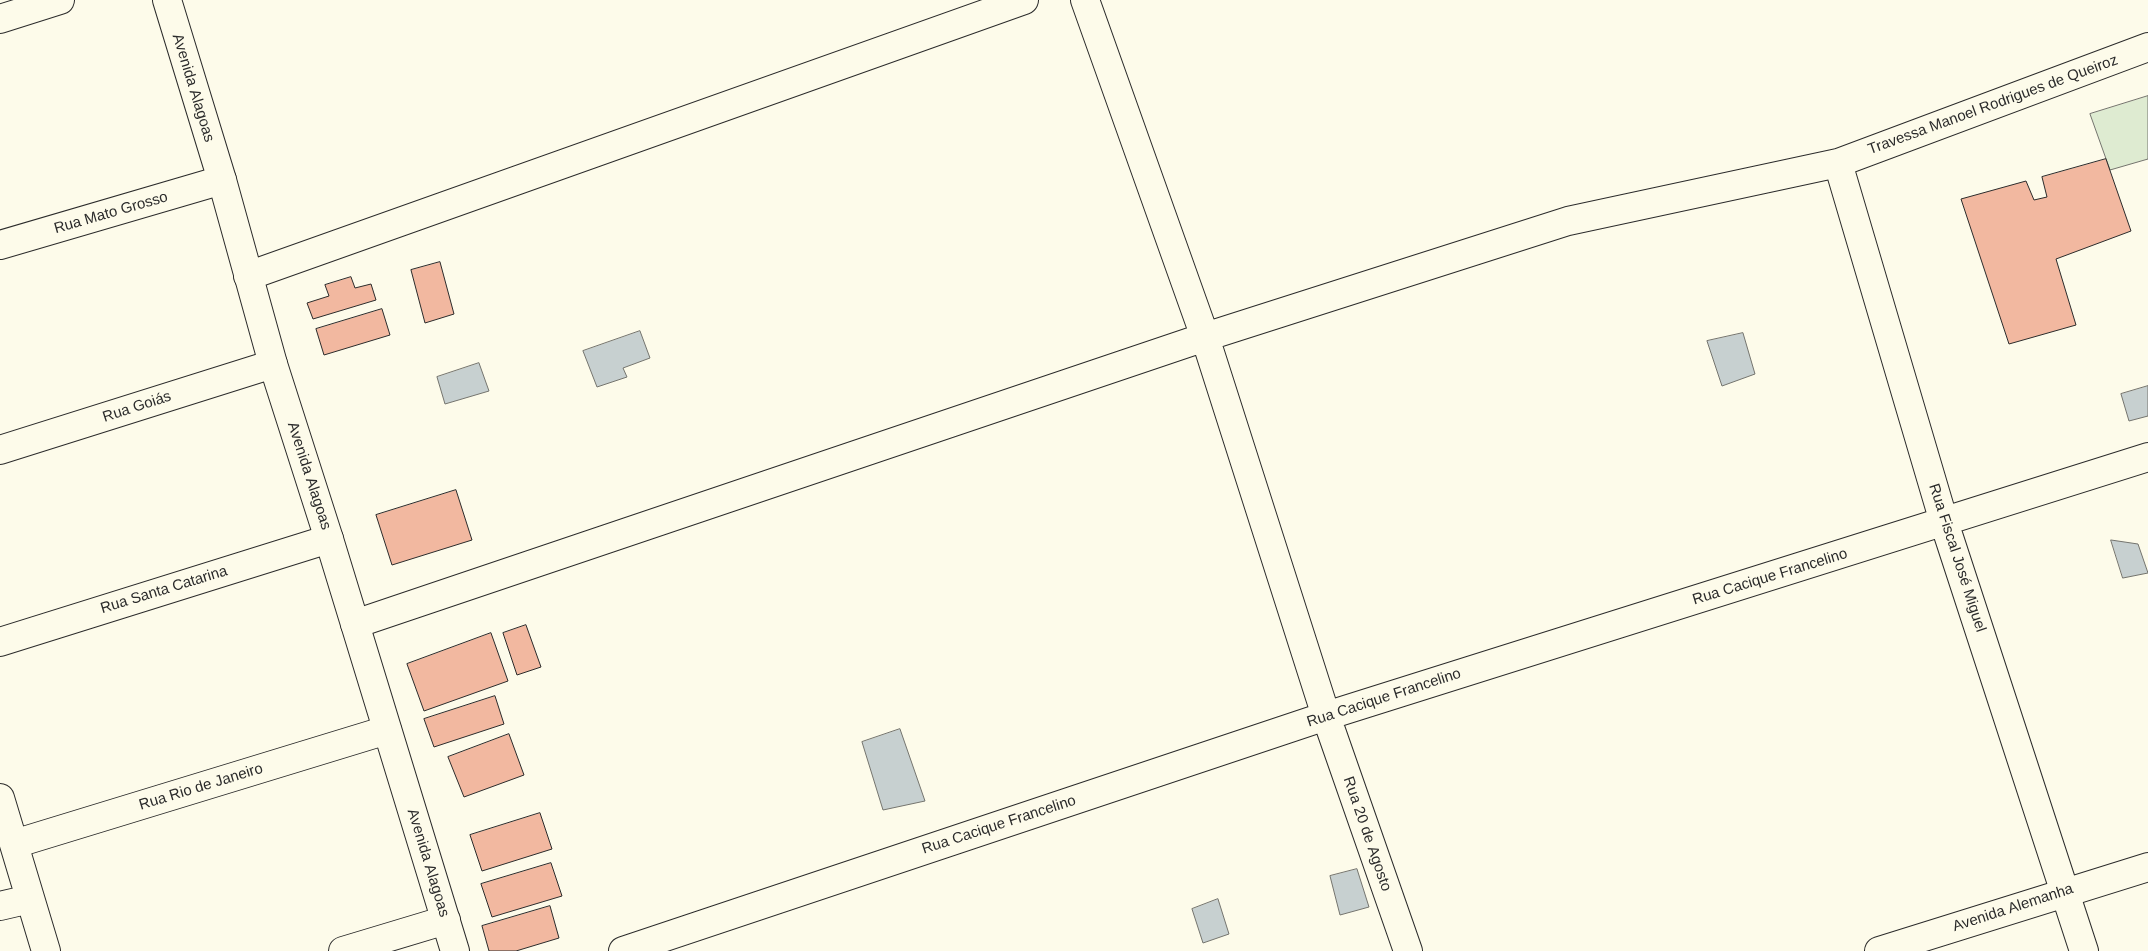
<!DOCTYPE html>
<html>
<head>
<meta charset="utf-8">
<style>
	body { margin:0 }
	canvas { display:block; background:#fdfbea }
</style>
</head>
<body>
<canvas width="2148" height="951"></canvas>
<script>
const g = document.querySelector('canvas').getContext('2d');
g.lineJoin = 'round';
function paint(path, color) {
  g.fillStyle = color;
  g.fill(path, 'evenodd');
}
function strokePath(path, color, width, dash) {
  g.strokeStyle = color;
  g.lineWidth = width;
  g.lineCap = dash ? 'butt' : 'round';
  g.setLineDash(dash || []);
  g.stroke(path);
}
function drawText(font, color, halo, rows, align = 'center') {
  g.font = font + ' Arial,sans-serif';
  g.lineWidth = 4;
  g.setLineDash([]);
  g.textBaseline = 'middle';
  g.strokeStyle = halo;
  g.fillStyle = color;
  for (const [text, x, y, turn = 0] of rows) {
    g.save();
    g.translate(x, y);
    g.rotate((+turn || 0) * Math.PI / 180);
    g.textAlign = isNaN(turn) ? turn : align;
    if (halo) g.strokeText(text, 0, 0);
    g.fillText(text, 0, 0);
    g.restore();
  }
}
const green = new Path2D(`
	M 2148,96 L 2148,159 L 2110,170 L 2090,114 Z`);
paint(green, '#deebd1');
strokePath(green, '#74746e', 1);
const water = new Path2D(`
	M 640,331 L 650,358 L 623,368 L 627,377 L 597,387 L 583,351 Z
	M 1743,333 L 1755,374 L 1722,386 L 1707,341 Z
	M 479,363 L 489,391 L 445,404 L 437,377 Z
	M 2148,386 L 2148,416 L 2129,421 L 2121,394 Z
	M 2111,540 L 2138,544 L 2148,573 L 2123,578 Z
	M 900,729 L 925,801 L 883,810 L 862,742 Z
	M 1357,869 L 1369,907 L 1340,915 L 1330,876 Z
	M 1218,899 L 1229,934 L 1203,943 L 1192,909 Z`);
paint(water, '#c7d0d0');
strokePath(water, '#74746e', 1);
const building = new Path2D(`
	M 2106,159 L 2131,231 L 2056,259 L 2076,325 L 2009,344 L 1961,199 L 2026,181 L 2034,200 L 2047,197 L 2042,177 Z
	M 440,262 L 454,314 L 425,323 L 411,270 Z
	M 351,277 L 355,288 L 371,284 L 376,300 L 313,319 L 307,303 L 329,296 L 325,285 Z
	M 382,309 L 390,335 L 324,355 L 316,329 Z
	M 456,490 L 472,540 L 392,565 L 376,515 Z
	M 526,625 L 541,667 L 517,675 L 503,633 Z
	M 491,633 L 508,681 L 424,711 L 407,664 Z
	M 495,696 L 504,724 L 434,747 L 424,719 Z
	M 509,734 L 524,775 L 464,797 L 448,757 Z
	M 540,813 L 552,849 L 482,871 L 470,835 Z
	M 551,863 L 562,896 L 492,917 L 481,884 Z
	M 550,906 L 559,938 L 516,951 L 489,951 L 482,926 Z`);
paint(building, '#f2b8a0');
strokePath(building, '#2b2b2b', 1);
const street = new Path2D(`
	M 1085,0 L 1205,337 L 1326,716 L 1408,951
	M 0,19 L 60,0
	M 1838,163 L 1944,522 L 2084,951
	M 0,245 L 222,180
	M 248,276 L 1024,0
	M 0,450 L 273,364
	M 355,624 L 1205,337 L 1568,221 L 1838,163 L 2148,47
	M 0,642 L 329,539
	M 0,798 L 46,951
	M 14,844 L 387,730
	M 0,906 L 30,899
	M 343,951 L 446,920
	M 623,951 L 1326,716 L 2148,457`);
const secondary = new Path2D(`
	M 167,0 L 222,180 L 273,364 L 329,539 L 455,951
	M 1879,951 L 2148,867`);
strokePath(street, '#2b2b2b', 30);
strokePath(secondary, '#2b2b2b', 30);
strokePath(street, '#fdfbea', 28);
strokePath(secondary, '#fdfbea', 28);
drawText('15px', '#2b2b2b', '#fdfbea', [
	["Avenida Alagoas",193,88,73],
	["Travessa Manoel Rodrigues de Queiroz",1993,105,-20],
	["Rua Mato Grosso",111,213,-16],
	["Rua Goiás",137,407,-18],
	["Avenida Alagoas",309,476,72],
	["Rua Fiscal José Miguel",1957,558,72],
	["Rua Cacique Francelino",1770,577,-17],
	["Rua Santa Catarina",164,590,-17],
	["Rua Cacique Francelino",1384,698,-18],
	["Rua Rio de Janeiro",201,787,-17],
	["Rua Cacique Francelino",999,825,-18],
	["Rua 20 de Agosto",1367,834,71],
	["Avenida Alagoas",428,863,73],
	["Avenida Alemanha",2013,908,-18]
]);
</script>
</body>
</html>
